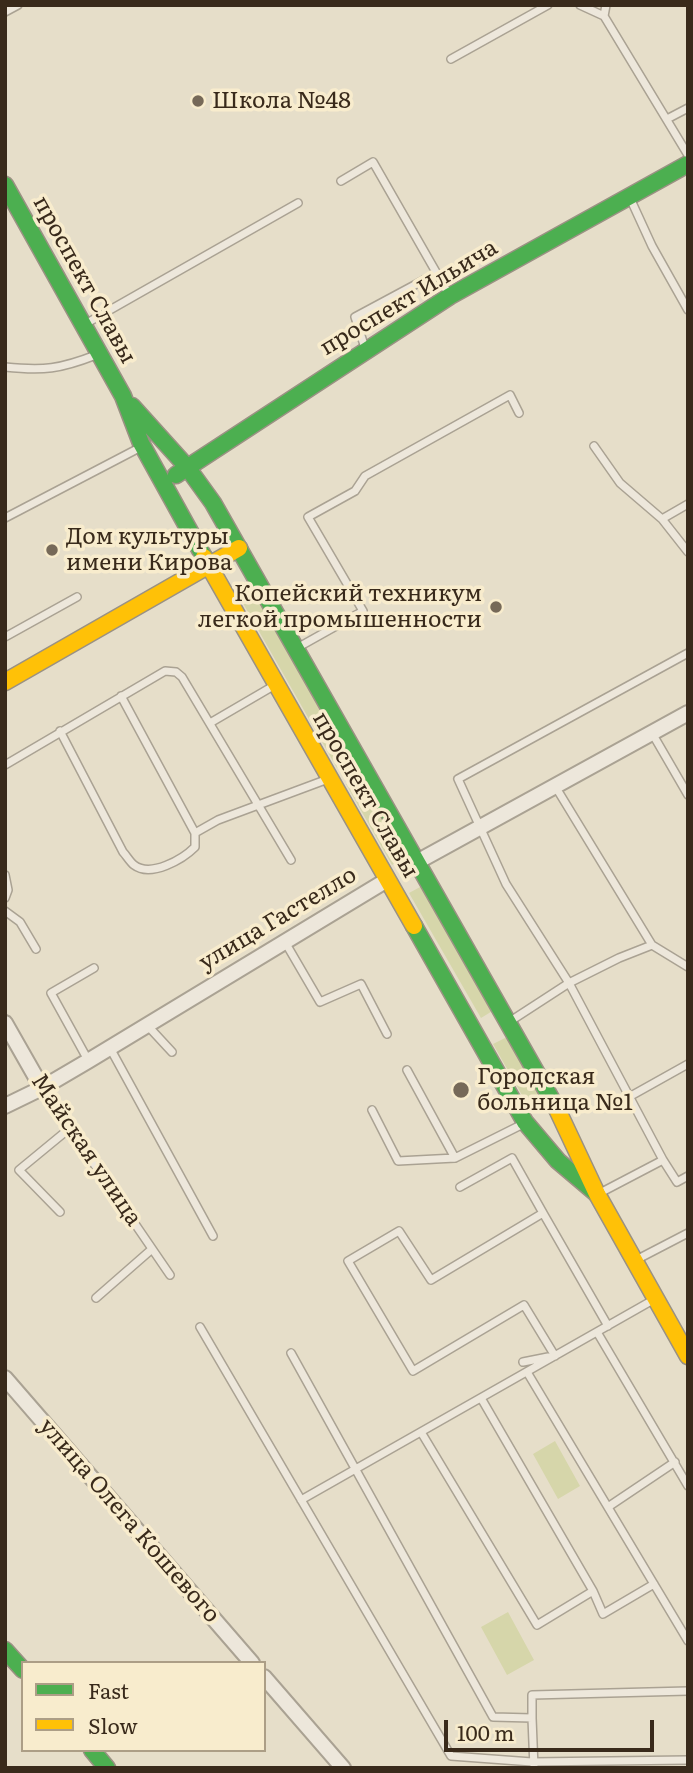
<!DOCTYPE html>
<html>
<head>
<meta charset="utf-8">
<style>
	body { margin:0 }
	#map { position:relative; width:693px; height:1773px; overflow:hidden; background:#e6dec9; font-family:Literata,serif }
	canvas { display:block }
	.frame { position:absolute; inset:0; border:7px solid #392a1b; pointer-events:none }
	.legend { position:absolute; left:21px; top:1661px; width:245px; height:91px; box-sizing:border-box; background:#f8eccd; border:2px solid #ac9e86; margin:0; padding:9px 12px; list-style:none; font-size:21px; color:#392a1b }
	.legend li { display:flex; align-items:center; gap:14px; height:35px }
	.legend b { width:35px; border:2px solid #ac9e86 }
	.scale { position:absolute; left:444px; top:1720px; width:210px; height:32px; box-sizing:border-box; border:4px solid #392a1b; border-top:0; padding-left:9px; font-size:21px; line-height:24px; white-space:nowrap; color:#392a1b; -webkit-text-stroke:5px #f8eccd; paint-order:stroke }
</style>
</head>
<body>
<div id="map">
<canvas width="693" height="1773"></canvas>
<div class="frame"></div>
<ul class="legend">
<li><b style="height:9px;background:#4caf50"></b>Fast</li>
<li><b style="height:9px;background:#ffc107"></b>Slow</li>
</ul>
<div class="scale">100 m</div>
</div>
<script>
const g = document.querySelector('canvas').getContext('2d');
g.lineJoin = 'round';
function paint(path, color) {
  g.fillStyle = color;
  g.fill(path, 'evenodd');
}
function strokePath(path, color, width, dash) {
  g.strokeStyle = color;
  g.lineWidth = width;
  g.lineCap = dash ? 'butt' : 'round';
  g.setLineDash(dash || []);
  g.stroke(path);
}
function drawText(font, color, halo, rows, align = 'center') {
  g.font = font + ' Literata,serif';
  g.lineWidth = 7;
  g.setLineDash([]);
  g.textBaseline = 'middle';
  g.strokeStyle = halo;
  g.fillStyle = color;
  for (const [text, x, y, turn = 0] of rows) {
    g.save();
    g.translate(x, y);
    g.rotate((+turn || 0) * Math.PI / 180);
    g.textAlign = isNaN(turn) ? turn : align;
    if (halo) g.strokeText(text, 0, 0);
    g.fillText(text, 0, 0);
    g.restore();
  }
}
paint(new Path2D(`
	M 251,582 L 352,759 L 337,768 L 236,591 Z
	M 360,776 L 406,857 L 392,865 L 346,784 Z
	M 422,886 L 494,1010 L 481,1018 L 409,893 Z
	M 507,1037 L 541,1096 L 527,1104 L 493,1044 Z
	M 555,1441 L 580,1486 L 558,1499 L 533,1454 Z
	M 508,1612 L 534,1660 L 507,1675 L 481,1627 Z`), '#d6d6aa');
const lane = new Path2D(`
	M 580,5 L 604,16
	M 606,5 L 604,16 L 688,155
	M 5,12 L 18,5
	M 451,59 L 548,5
	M 667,119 L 688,108
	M 341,181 L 373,162 L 448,293
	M 630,198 L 652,246 L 688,310
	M 87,323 L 298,203
	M 365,348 L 355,317 L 437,273
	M 5,367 C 44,371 60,369 96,355
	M 594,446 L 620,483 L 662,519 L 688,504
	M 5,518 L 141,447
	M 662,519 L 688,552
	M 5,637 L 77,597
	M 297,648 L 363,611 L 308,517 L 355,491 L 365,476 L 510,395 L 519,413
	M 688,653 L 458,779 L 506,884 L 569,983 L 663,1160 L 677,1182 L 688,1176
	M 210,723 L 275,685
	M 60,731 L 123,852 C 126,855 130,862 134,865 C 151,878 183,859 195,847 L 195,833 L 121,696
	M 652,733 L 688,795
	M 5,765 L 165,671 L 176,672 L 182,677 L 291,860
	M 555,786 L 652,945
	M 195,833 L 218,820 L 328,779
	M 5,875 L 8,890 L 5,898
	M 5,911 L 20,922 L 36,949
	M 285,942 L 320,1002 L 361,984 L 387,1034
	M 509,1022 L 569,983 L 619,958 L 652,945 L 688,967
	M 147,1025 L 172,1052
	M 110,1048 L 213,1236
	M 88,1060 L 51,993 L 94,968
	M 407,1070 L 455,1158
	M 42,1088 L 170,1275
	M 629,1097 L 688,1064
	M 372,1110 L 398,1161 L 455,1158 L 525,1123
	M 460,1187 L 512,1158 L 543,1213
	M 600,1193 L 663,1160
	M 60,1212 L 19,1170 L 70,1128
	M 636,1260 L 688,1233
	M 96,1298 L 152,1249
	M 200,1327 L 451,1756 L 532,1762 L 688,1760
	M 597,1332 L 688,1486
	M 291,1353 L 493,1717 L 532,1718 L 534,1768
	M 555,1356 L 524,1305 L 413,1371 L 348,1261 L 399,1231 L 431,1280 L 543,1213 L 608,1326
	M 523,1362 L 548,1357
	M 527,1372 L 688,1641
	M 481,1398 L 593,1591 L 603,1614 L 654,1584
	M 421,1432 L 537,1625 L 593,1591
	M 301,1500 L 653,1300
	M 608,1507 L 675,1462
	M 532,1718 L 532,1695 L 688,1691`);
const street = new Path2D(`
	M 417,862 L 688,713
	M 5,1023 L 42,1088
	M 5,1106 L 42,1088 L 88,1061 L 387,880
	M 5,1378 L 252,1663
	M 264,1677 L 343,1768`);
const fast = new Path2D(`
	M 5,185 L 123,396 L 141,443 L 204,557
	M 132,406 L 187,467 L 213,503 L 557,1109
	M 176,475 L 450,296 L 688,164
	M 414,926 L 525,1122 L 558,1161 L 597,1194
	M 5,1650 L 23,1670
	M 92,1750 L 107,1768`);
const slow = new Path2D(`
	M 204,557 L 414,926
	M 5,682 L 239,548
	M 557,1109 L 597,1194 L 688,1356`);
strokePath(lane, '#aaa293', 10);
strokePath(street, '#aaa293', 18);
strokePath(fast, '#9a9183', 19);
strokePath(slow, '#9a9183', 19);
strokePath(lane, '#ede7db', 7);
strokePath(street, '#ede7db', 14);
strokePath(fast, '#4caf50', 16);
strokePath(slow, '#ffc107', 16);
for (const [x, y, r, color] of [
	[198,101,7,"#766958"],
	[52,550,7,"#766958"],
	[496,607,7,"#766958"],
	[461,1090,9,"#766958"]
]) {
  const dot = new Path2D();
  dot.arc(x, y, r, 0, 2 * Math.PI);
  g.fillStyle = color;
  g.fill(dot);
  strokePath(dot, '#f8eccd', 2.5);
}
drawText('23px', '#392a1b', '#f8eccd', [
	["Школа №48",212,101],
	["Дом культуры",66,537],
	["имени Кирова",66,563],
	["Копейский техникум",482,594,"right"],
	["легкой промышенности",482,620,"right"],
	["Городская",477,1077],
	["больница №1",477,1103]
], 'left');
drawText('23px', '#392a1b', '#f8eccd', [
	["проспект Славы",84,280,61],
	["проспект Ильича",409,298,-31],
	["проспект Славы",365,795,60],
	["улица Гастелло",278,919,-31],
	["Майская улица",86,1150,56],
	["улица Олега Кошевого",129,1521,49]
]);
</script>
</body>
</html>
